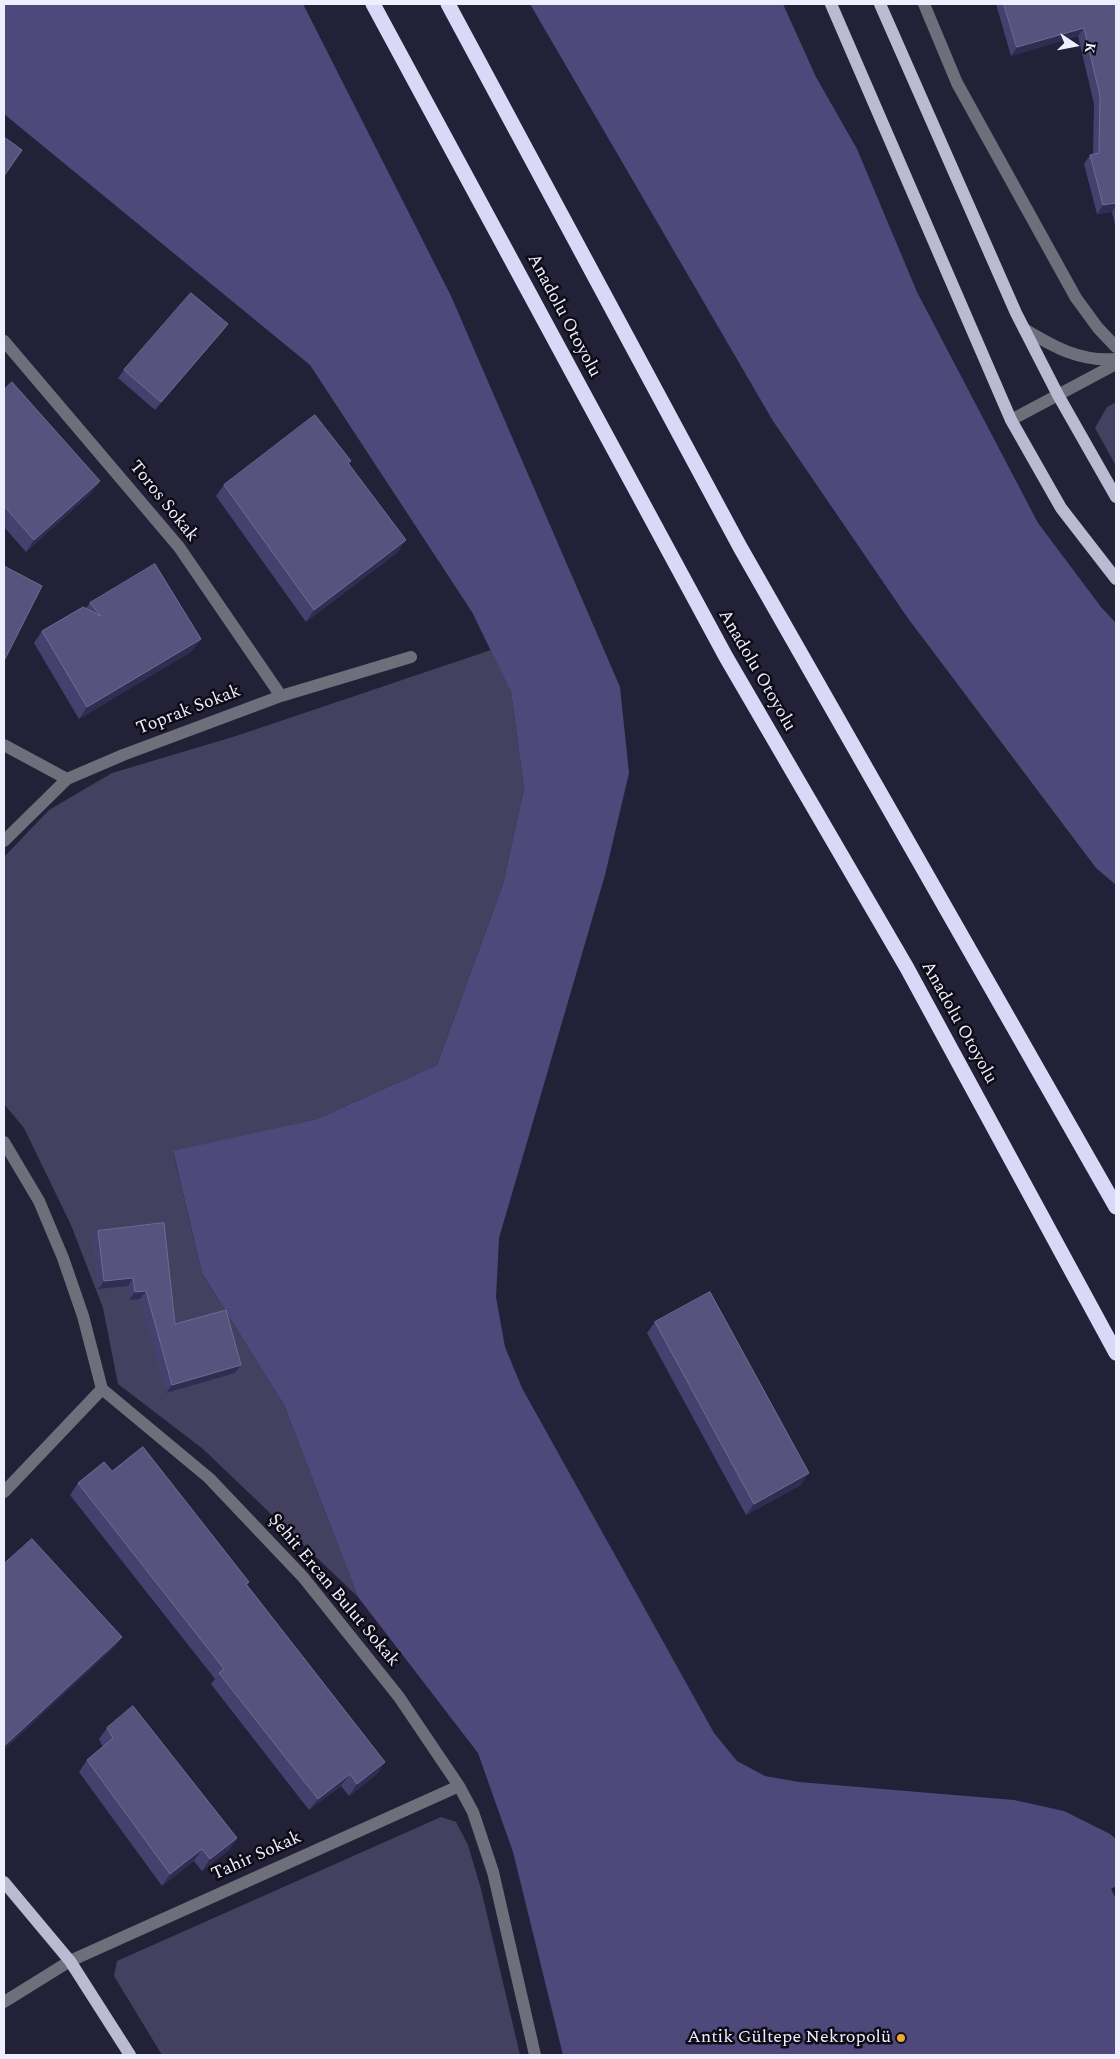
<!DOCTYPE html>
<html>
<head>
<meta charset="utf-8">
<style>
	body { margin:0 }
	#map { position:relative; width:1120px; height:2059px; overflow:hidden; background:#232137; font-family:Spectral,serif }
	canvas { display:block }
	.frame { position:absolute; inset:0; border:5px solid #efeefe; pointer-events:none }
	.north { position:absolute; left:1050px; top:20px; width:50px; height:50px; -webkit-text-stroke:4px #0d0c16; paint-order:stroke; rotate:101deg; font-size:14px; font-weight:700; line-height:20px; text-align:center; color:#efeefe }
	.north::after { content:''; display:block; margin:auto; width:18px; height:22px; background:#efeefe; clip-path:polygon(50% 0,100% 100%,50% 72%,0 100%) }
</style>
</head>
<body>
<div id="map">
<canvas width="1120" height="2059"></canvas>
<div class="frame"></div>
<div class="north">K</div>
</div>
<script>
const g = document.querySelector('canvas').getContext('2d');
g.lineJoin = 'round';
function paint(path, color) {
  g.fillStyle = color;
  g.fill(path, 'evenodd');
}
function strokePath(path, color, width, dash) {
  g.strokeStyle = color;
  g.lineWidth = width;
  g.lineCap = dash ? 'butt' : 'round';
  g.setLineDash(dash || []);
  g.stroke(path);
}
function drawText(font, color, halo, rows, align = 'center') {
  g.font = font + ' Spectral,serif';
  g.lineWidth = 5;
  g.setLineDash([]);
  g.textBaseline = 'middle';
  g.strokeStyle = halo;
  g.fillStyle = color;
  for (const [text, x, y, turn = 0] of rows) {
    g.save();
    g.translate(x, y);
    g.rotate((+turn || 0) * Math.PI / 180);
    g.textAlign = isNaN(turn) ? turn : align;
    if (halo) g.strokeText(text, 0, 0);
    g.fillText(text, 0, 0);
    g.restore();
  }
}
paint(new Path2D(`
	M 1116,402 L 1116,466 L 1095,428 L 1107,407 Z
	M 491,650 L 511,692 L 524,788 L 503,884 L 437,1065 L 317,1119 L 173,1152 L 202,1273 L 284,1405 L 358,1597 L 203,1449 L 118,1384 L 103,1308 L 71,1225 L 24,1128 L 4,1104 L 4,857 L 49,810 L 112,773 L 236,736 Z
	M 441,1817 L 456,1822 L 468,1845 L 481,1889 L 520,2055 L 162,2055 L 114,1976 L 117,1961 Z`), '#43415f');
paint(new Path2D(`
	M 4,4 L 303,4 L 451,296 L 620,687 L 629,773 L 605,875 L 499,1238 L 496,1297 L 505,1347 L 522,1388 L 714,1733 L 737,1761 L 765,1776 L 799,1782 L 1014,1800 L 1064,1811 L 1110,1834 L 1116,1839 L 1116,1886 L 1111,1889 L 1116,1899 L 1116,2055 L 563,2055 L 513,1852 L 478,1753 L 358,1597 L 284,1405 L 202,1273 L 173,1151 L 317,1119 L 437,1065 L 503,884 L 524,788 L 511,692 L 472,612 L 310,365 L 4,114 Z
	M 530,4 L 783,4 L 816,77 L 857,149 L 917,292 L 1038,523 L 1101,607 L 1116,623 L 1116,885 L 1096,868 L 907,617 L 773,421 Z`), '#4e487b');
strokePath(new Path2D(`
	M 924,4 L 957,83 L 1076,298 L 1098,328 L 1116,347
	M 1024,329 C 1054,347 1080,362 1116,359
	M 4,341 L 179,547 L 281,696
	M 1011,420 L 1116,364
	M 4,745 L 67,779
	M 4,841 L 67,779 L 123,755 L 281,696 L 411,657
	M 4,1142 L 39,1201 L 63,1258 L 83,1316 L 102,1389 L 209,1478 L 303,1577 L 399,1697 L 459,1786 L 473,1812 L 493,1872 L 535,2055
	M 4,1492 L 102,1389
	M 4,2002 L 70,1961 L 459,1786`), '#6f6f7b', 12);
strokePath(new Path2D(`
	M 831,4 L 1011,420 L 1061,508 L 1116,579
	M 880,4 L 1016,313 L 1058,395 L 1116,497
	M 4,1882 L 70,1961 L 130,2055`), '#bbbad3', 12);
strokePath(new Path2D(`
	M 373,4 L 726,657 L 907,968 L 1116,1353
	M 448,4 L 740,547 L 1116,1207`), '#d9d8f6', 15);
paint(new Path2D(`
	M 996,4 L 1116,4 L 1116,230 L 1112,212 L 1097,214 L 1084,164 L 1090,155 L 1093,154 L 1094,104 L 1078,36 L 1011,56 Z
	M 228,324 L 222,332 L 155,410 L 118,378 L 124,370 Z
	M 4,390 L 100,481 L 91,493 L 26,552 L 4,527 Z
	M 349,464 L 398,552 L 306,622 L 216,496 L 224,485 Z
	M 90,603 L 201,639 L 192,651 L 79,719 L 34,643 L 42,631 L 86,608 Z
	M 98,1231 L 175,1324 L 235,1373 L 166,1393 L 140,1299 L 129,1300 L 128,1286 L 98,1289 L 92,1239 Z
	M 655,1322 L 801,1485 L 746,1515 L 647,1333 Z
	M 112,1471 L 249,1582 L 247,1585 L 385,1762 L 377,1774 L 349,1796 L 341,1786 L 309,1810 L 211,1684 L 215,1679 L 70,1495 L 78,1483 Z
	M 107,1728 L 237,1838 L 229,1850 L 202,1871 L 194,1861 L 162,1886 L 79,1772 L 87,1760 L 103,1747 L 99,1739 Z`), '#46406f');
paint(new Path2D(`
	M 1084,28 L 1078,36 L 1011,56 L 1017,47 Z
	M 1116,203 L 1116,205 L 1112,212 L 1097,214 L 1103,205 Z
	M 228,324 L 222,332 L 155,410 L 161,402 Z
	M 100,481 L 91,493 L 26,552 L 34,540 Z
	M 406,540 L 398,552 L 306,622 L 314,610 Z
	M 201,639 L 192,651 L 79,719 L 87,707 Z
	M 133,1278 L 128,1286 L 98,1289 L 104,1281 Z
	M 146,1291 L 140,1299 L 129,1300 L 135,1292 Z
	M 241,1365 L 235,1373 L 166,1393 L 172,1385 Z
	M 809,1473 L 801,1485 L 746,1515 L 754,1504 Z
	M 122,1637 L 114,1648 L 4,1750 L 4,1746 Z
	M 385,1762 L 377,1774 L 349,1796 L 357,1784 Z
	M 350,1774 L 341,1786 L 309,1810 L 318,1799 Z
	M 237,1838 L 229,1850 L 202,1871 L 210,1859 Z
	M 202,1849 L 194,1861 L 162,1886 L 170,1874 Z`), '#302c52');
const building = new Path2D(`
	M 1004,4 L 1116,4 L 1116,203 L 1103,205 L 1090,155 L 1099,153 L 1100,96 L 1084,28 L 1017,47 Z
	M 4,137 L 22,150 L 4,176 Z
	M 191,293 L 228,324 L 161,402 L 124,370 Z
	M 12,382 L 100,481 L 34,540 L 4,506 L 4,390 Z
	M 315,415 L 351,461 L 348,463 L 406,540 L 314,610 L 224,485 Z
	M 155,564 L 201,639 L 87,707 L 42,631 L 83,607 L 101,616 L 90,603 Z
	M 4,566 L 42,586 L 4,661 Z
	M 164,1223 L 175,1324 L 226,1310 L 241,1365 L 172,1385 L 146,1291 L 135,1292 L 133,1278 L 104,1281 L 98,1231 Z
	M 710,1292 L 809,1473 L 754,1504 L 655,1322 Z
	M 143,1447 L 249,1582 L 246,1584 L 385,1762 L 357,1784 L 350,1774 L 318,1799 L 219,1673 L 224,1669 L 78,1483 L 104,1462 L 112,1471 Z
	M 32,1539 L 122,1637 L 4,1746 L 4,1564 Z
	M 133,1706 L 237,1838 L 210,1859 L 202,1849 L 170,1874 L 87,1760 L 113,1738 L 107,1728 Z`);
paint(building, '#58537e');
strokePath(building, '#706b92', 1);
for (const [x, y, r, color] of [
	[901,2038,5,"#eaaa38"]
]) {
  const dot = new Path2D();
  dot.arc(x, y, r, 0, 2 * Math.PI);
  g.fillStyle = color;
  g.fill(dot);
  strokePath(dot, '#0d0c16', 2);
}
drawText('18px', '#efeefe', '#0d0c16', [
	["Anadolu Otoyolu",563,316,62],
	["Toros Sokak",163,502,51],
	["Anadolu Otoyolu",756,671,60],
	["Toprak Sokak",189,711,-21],
	["Anadolu Otoyolu",958,1023,61],
	["Şehit Ercan Bulut Sokak",333,1591,50],
	["Tahir Sokak",257,1857,-24]
]);
drawText('18px', '#efeefe', '#0d0c16', [
	["Antik Gültepe Nekropolü",891,2038]
], 'right');
</script>
</body>
</html>
